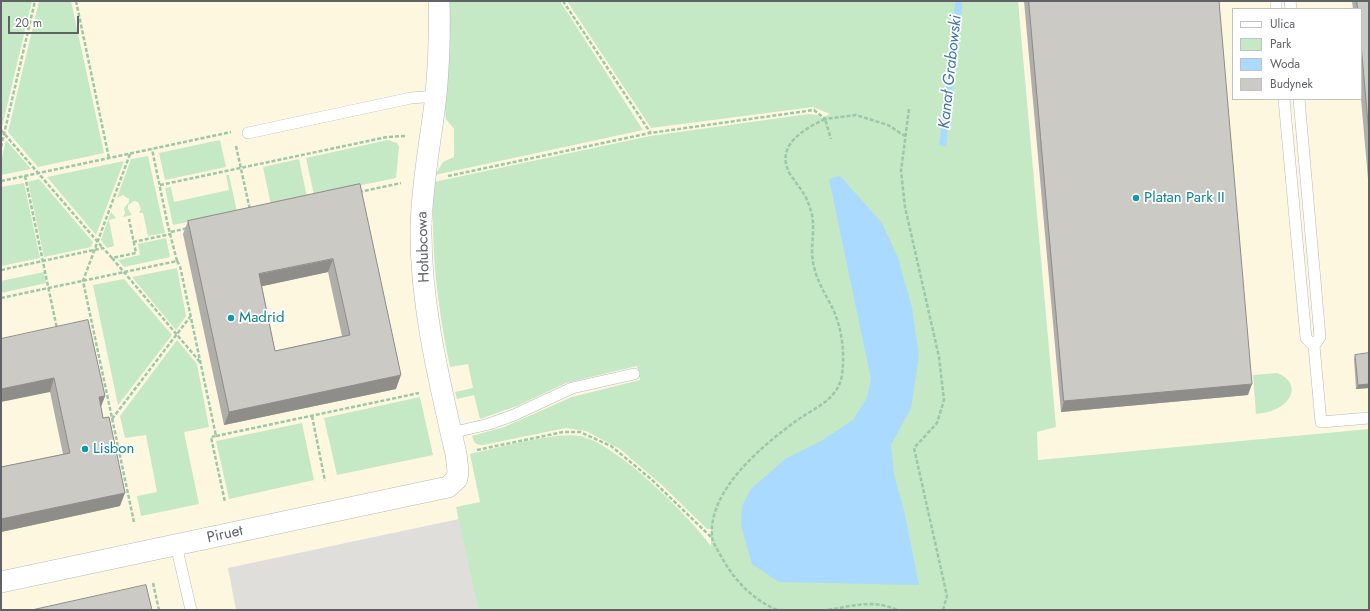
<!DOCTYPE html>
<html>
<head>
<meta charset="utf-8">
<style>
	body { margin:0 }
	#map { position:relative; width:1370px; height:611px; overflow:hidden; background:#f1efe8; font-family:Jost,sans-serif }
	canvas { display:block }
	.frame { position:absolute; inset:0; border:2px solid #5f6368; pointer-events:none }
	.legend { position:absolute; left:1232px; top:8px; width:130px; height:92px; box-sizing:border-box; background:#fff; border:1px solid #bfc1c3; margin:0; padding:5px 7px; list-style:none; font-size:12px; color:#5f6368 }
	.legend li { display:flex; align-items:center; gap:8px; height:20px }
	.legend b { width:20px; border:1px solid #bfc1c3 }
	.scale { position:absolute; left:8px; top:16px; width:71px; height:18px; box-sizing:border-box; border:2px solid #5f6368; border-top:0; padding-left:5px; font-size:12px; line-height:14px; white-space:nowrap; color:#5f6368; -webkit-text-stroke:3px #fff; paint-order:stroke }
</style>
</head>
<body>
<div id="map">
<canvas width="1370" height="611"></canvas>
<div class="frame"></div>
<ul class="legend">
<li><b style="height:5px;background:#fff"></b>Ulica</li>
<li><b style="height:11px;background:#c5e8c5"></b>Park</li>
<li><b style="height:11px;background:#aadaff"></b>Woda</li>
<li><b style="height:11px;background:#cccac5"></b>Budynek</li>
</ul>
<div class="scale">20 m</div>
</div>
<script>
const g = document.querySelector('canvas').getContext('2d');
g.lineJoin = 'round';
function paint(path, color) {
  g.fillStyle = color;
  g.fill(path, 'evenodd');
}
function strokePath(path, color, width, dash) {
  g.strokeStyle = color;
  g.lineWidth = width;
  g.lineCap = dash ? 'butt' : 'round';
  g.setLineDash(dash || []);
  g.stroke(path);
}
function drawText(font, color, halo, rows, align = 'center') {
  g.font = font + ' Jost,sans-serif';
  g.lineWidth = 3.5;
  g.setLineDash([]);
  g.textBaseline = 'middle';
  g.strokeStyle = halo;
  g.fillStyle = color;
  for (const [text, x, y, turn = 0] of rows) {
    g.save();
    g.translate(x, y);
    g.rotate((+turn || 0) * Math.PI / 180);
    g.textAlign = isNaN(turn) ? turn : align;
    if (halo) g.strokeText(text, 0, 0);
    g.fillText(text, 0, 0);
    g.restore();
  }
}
paint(new Path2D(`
	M 1,1 L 1369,1 L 1369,439 L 977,477 L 478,610 L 459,519 L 228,568 L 236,610 L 1,610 ZM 1233,9 L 1361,9 L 1361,99 L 1233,99 Z`), '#fef7e0');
paint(new Path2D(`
	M 459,519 L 478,610 L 236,610 L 228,568 Z`), '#e0deda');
paint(new Path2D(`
	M 1,1 L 32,1 L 2,127 L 1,126 Z
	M 39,1 L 71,1 L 104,153 L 38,167 L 8,132 Z
	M 450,1 L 560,1 L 643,130 L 435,175 L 443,162 L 454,157 L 454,129 L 446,119 L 445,108 L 449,60 Z
	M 567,1 L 1018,1 L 1056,427 L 1037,432 L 1038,460 L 1369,429 L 1369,610 L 478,610 L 456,507 L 480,502 L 470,454 C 498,448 554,432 580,436 C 615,442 690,517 711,546 L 711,529 L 707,529 L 664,487 L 620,449 L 586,431 L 566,428 L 483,445 C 476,445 474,443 472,436 L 504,427 L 572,397 L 640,380 L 637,366 L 566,383 L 517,406 L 480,419 L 474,395 L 457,399 L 455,392 L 473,388 L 468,364 L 450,367 C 437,306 430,244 434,182 L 650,136 L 809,114 L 817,115 L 821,118 L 830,114 L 813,107 L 651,128 Z
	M 6,140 L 31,169 L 1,175 L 1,162 Z
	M 220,140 L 226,167 L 165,180 L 159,153 Z
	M 388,140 L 397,143 L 399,147 L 396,178 L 314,195 L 306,158 Z
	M 148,156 L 165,233 L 148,236 L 143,213 L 139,213 L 141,209 L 138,202 L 134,201 L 128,205 L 128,209 L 132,215 L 123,217 L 125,213 L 124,208 L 129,202 L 129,199 L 123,195 L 117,198 L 131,159 Z
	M 299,159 L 307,197 L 271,205 L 263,167 Z
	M 124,161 L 96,235 L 47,177 Z
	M 226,175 L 229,175 L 237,212 L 173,225 L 165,188 L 171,187 L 174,202 L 229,190 Z
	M 39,179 L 93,242 L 91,247 L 44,257 L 28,182 Z
	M 24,183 L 40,258 L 1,266 L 1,187 Z
	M 111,212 L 116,218 L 109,220 L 114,246 L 107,248 L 101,240 Z
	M 166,238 L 170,257 L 124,267 L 118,260 L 140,255 L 138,244 Z
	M 177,268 L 186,316 L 176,330 L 132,277 Z
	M 44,272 L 46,283 L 1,293 L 1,281 Z
	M 124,279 L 172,335 L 118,405 L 93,285 Z
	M 177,340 L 197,364 L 209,427 L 184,432 L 199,504 L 141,516 L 137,496 L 157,492 L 146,435 L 125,438 L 120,416 Z
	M 1277,373 C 1298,381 1295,399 1278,408 C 1271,412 1263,413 1256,414 L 1253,375 Z
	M 420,397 L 433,455 L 337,475 L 324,418 Z
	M 302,423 L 314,480 L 229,499 L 216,441 Z`), '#c5e8c5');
paint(new Path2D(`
	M 840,176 L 882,223 L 898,258 L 912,308 L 919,356 L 911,408 L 891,445 L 894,475 L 904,510 L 919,585 L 779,582 L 752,564 L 741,525 L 742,506 L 751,489 L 785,459 L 821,441 L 853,420 L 867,398 L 871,379 L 829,179 Z`), '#aadaff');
strokePath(new Path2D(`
	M 943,143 L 959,1`), '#aadaff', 7);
const service = new Path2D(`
	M 1276,1 L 1276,9
	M 1290,1 L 1291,9
	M 1284,99 L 1306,338 L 1314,346 L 1321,422 L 1369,418
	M 1299,99 L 1320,337 L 1314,346
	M 248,133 L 411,98 L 436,96
	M 451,433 L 489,424 L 514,415 L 572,388 L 634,374
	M 176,545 L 191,610`);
const minor = new Path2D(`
	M 1,582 L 448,487 L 457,479 L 458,471 L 456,454 C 439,380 420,303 421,227 C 422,182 431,139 436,95 C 439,63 440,33 439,1`);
strokePath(service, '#b5b8bc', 12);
strokePath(minor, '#b5b8bc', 22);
strokePath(new Path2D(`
	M 76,1 L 109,158
	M 563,1 L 650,132
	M 909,109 L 901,171 L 905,207 L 939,357 L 944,400 L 937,423 L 914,448 L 947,596 L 943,610
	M 1,130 L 103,248
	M 236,146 L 250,210
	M 1,147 L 35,1
	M 130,154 L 83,281 L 134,522
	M 25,176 L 57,329
	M 448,176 L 650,133 L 814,110 L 825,119 L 856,115 L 888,125 L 905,136
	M 1,181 L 231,132
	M 160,185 L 387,137 L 405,136
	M 359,192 L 401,183
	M 171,232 L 188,228
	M 133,242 L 171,234
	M 112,258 L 200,362
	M 177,261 L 180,266 L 216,436 L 211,437 L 225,502
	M 1,270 L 103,248 L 112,258 L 136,253 L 129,219
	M 1,298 L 177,261 L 168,226 L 152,149
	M 312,416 L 325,481
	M 112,419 L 190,317
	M 216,436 L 419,393
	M 477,450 L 563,432 L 580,432 L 611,446 L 651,479 L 712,538
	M 153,583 L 159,610
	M 777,610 C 752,599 734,580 721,556 C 718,551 713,543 712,537 C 708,490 762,446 796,421 C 814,408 838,400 842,375 C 845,352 842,328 832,307 C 824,292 816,279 813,262 C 810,246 816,227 811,211 C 806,193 799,188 790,174 C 774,146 804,129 825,119 L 831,139
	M 828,610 C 852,606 874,599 897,610`), '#9cc7a9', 2.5, [4, 2]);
strokePath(service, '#fff', 11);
strokePath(minor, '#fff', 21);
paint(new Path2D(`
	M 1024,1 L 1219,1 L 1248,395 L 1061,412 Z
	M 1352,1 L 1369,1 L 1369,190 L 1361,99 L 1361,9 L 1353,9 Z
	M 360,184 L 396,389 L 224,425 L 183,234 L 188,221 ZM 328,272 L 342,336 L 275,351 L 262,286 Z
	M 1,339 L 105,396 L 101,407 L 120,506 L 1,532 L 1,467 L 63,454 L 50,392 Z
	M 1355,355 L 1369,388 L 1356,389 L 1354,359 Z`), '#afaea9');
paint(new Path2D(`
	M 333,259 L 328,272 L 254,288 L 259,274 Z
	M 401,375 L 396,389 L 224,425 L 229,412 Z
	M 54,378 L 50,392 L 1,402 L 1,389 Z
	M 1252,384 L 1248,395 L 1061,412 L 1064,401 Z
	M 1369,384 L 1369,388 L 1356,389 L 1358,385 Z
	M 105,396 L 100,409 L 99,397 Z
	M 125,493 L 120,506 L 1,532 L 1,519 Z`), '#8f8d8a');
const building = new Path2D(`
	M 1029,1 L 1219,1 L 1252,384 L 1064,401 Z
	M 1357,1 L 1369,1 L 1369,134 L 1361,44 L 1361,9 L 1358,9 Z
	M 360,184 L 401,375 L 229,412 L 188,221 ZM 333,259 L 350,335 L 275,351 L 259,274 Z
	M 88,320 L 105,396 L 99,397 L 103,418 L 109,417 L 125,493 L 1,519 L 1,467 L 70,453 L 54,378 L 1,389 L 1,339 Z
	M 1369,353 L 1369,384 L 1358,385 L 1355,355 Z
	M 146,585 L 152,610 L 32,610 Z`);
paint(building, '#cccac5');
strokePath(building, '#8f8d8a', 1);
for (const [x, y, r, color] of [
	[1136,198,4,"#0f9aa8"],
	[231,318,4,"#0f9aa8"],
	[85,449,4,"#0f9aa8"]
]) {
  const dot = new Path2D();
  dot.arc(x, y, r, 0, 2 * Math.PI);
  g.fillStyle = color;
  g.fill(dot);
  strokePath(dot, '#fff', 1.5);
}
drawText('15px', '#0d838f', '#fff', [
	["Platan Park II",1144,198],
	["Madrid",239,318],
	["Lisbon",93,449]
], 'left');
drawText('15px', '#5f6368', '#fff', [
	["Hołubcowa",424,247,-92],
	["Piruet",225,535,-12]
]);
drawText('italic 16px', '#4174aa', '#fff', [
	["Kanał Grabowski",951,72,-84]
]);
</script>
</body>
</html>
